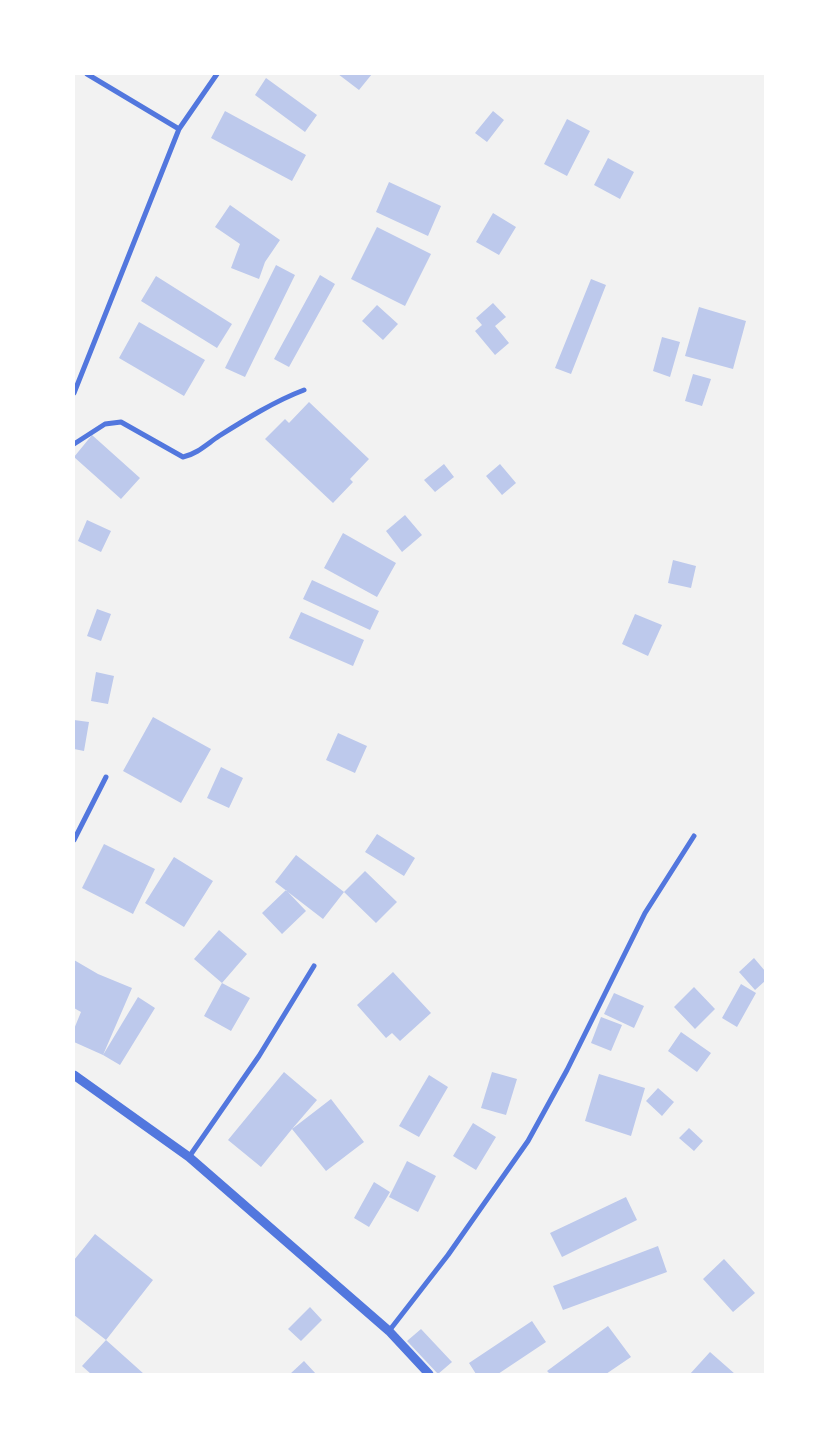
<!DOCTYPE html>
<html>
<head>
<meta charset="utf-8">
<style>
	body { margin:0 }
	#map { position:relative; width:839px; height:1448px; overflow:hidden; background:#f2f2f2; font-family:Ubuntu,sans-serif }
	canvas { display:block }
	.frame { position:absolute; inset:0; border:75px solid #fff; pointer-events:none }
</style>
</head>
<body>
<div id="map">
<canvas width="839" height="1448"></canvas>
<div class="frame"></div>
</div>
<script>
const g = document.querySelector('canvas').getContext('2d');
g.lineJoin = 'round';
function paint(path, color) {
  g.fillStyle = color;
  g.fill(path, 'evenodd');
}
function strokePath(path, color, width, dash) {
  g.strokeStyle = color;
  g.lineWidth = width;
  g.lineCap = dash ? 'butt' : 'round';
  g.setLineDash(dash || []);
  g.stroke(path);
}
paint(new Path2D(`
	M 338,74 L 372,74 L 359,90 Z
	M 266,78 L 317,115 L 305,132 L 255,95 Z
	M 225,111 L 306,155 L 292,181 L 211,138 Z
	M 493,111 L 504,120 L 487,142 L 475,133 Z
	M 567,119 L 590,131 L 567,176 L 544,164 Z
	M 608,158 L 634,172 L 620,199 L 594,185 Z
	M 389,182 L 441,206 L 428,236 L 376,212 Z
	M 230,205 L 280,240 L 265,262 L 259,279 L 231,268 L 240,244 L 215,227 Z
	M 493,213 L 516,227 L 499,255 L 476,242 Z
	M 377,227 L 431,254 L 405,306 L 351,279 Z
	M 276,265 L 295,275 L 245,377 L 225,368 Z
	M 320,275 L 335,284 L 289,367 L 274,359 Z
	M 156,276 L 232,324 L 217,348 L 141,301 Z
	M 591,279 L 606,285 L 571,374 L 555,368 Z
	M 493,303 L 506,317 L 495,326 L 509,343 L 495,355 L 475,331 L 482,325 L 476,318 Z
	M 377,305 L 398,324 L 383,340 L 362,321 Z
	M 699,307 L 746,321 L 733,369 L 685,356 Z
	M 139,322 L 205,360 L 184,396 L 119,358 Z
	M 662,337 L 680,342 L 670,377 L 653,371 Z
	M 693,374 L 711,379 L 702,406 L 685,401 Z
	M 309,402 L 369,459 L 350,479 L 353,482 L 333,503 L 265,439 L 285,419 L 289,423 Z
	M 92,435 L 140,478 L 121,499 L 74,457 Z
	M 444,464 L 454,477 L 435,492 L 424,480 Z
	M 500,464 L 516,483 L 502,495 L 486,476 Z
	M 405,515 L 422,535 L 402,552 L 386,531 Z
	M 87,520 L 111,531 L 101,552 L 78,541 Z
	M 343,533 L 396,563 L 377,597 L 324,568 Z
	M 673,560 L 696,566 L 691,588 L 668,583 Z
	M 312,580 L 379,611 L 370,630 L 303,599 Z
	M 97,609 L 111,614 L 101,641 L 87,636 Z
	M 301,612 L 364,640 L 353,666 L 289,638 Z
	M 635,614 L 662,625 L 648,656 L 622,644 Z
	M 96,672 L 114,676 L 108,704 L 91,701 Z
	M 153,717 L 211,749 L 181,803 L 123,771 Z
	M 74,720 L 89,722 L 84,751 L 74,749 Z
	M 338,733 L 367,746 L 355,773 L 326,760 Z
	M 221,767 L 243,778 L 229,808 L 207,798 Z
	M 377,834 L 415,858 L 404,876 L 365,852 Z
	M 104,844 L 155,869 L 133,914 L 82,888 Z
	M 296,855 L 344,892 L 323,919 L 275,882 Z
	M 174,857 L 213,881 L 184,927 L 145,903 Z
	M 365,871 L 397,902 L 376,923 L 344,892 Z
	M 286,890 L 306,911 L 282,934 L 262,913 Z
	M 219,930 L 247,954 L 222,983 L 194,959 Z
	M 754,958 L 765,971 L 765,981 L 755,990 L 739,972 Z
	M 74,960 L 98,974 L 132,988 L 103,1055 L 74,1042 L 74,1029 L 81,1012 L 74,1008 Z
	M 393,972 L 431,1013 L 400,1041 L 392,1033 L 386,1038 L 357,1005 Z
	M 222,983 L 250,998 L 231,1031 L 204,1016 Z
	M 741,984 L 756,993 L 737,1027 L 722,1018 Z
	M 694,987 L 715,1009 L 695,1029 L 674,1007 Z
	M 614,993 L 644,1006 L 634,1028 L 604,1014 Z
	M 138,997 L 155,1008 L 120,1065 L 103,1055 Z
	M 601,1017 L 622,1025 L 611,1051 L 591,1043 Z
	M 681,1032 L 711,1053 L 697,1072 L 668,1051 Z
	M 284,1072 L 317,1100 L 292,1129 L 331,1099 L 364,1142 L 326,1171 L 292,1129 L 261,1167 L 228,1140 Z
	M 492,1072 L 517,1079 L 506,1115 L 481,1108 Z
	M 599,1074 L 645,1088 L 631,1136 L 585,1121 Z
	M 429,1075 L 448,1087 L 419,1137 L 399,1126 Z
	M 658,1088 L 674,1102 L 662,1116 L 646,1101 Z
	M 473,1123 L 496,1137 L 476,1170 L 453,1156 Z
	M 689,1128 L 703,1141 L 694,1151 L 679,1138 Z
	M 407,1161 L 436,1176 L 418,1212 L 389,1197 Z
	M 374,1182 L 390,1192 L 369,1227 L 354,1218 Z
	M 626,1197 L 637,1220 L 562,1257 L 550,1233 Z
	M 95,1234 L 153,1280 L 106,1340 L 74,1315 L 74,1260 Z
	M 658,1246 L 667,1272 L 563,1310 L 553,1286 Z
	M 724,1259 L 755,1293 L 733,1312 L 703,1279 Z
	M 310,1307 L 322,1320 L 301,1341 L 288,1329 Z
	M 532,1321 L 546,1342 L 498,1374 L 476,1374 L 469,1363 Z
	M 608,1326 L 631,1357 L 606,1374 L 550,1374 L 547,1371 Z
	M 421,1329 L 452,1362 L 438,1374 L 407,1341 Z
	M 106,1340 L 144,1374 L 91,1374 L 82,1366 Z
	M 710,1352 L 735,1374 L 690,1374 Z
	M 304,1361 L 316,1374 L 290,1374 Z`), '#bdc9ec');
strokePath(new Path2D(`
	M 87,74 L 179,129
	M 74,393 L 179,129 L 217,74
	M 74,444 L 105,424 L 121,422 L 183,457 C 197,454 207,444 219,436 C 246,419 275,401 304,390
	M 74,840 L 106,777
	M 189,1157 L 259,1056 L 314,966
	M 389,1331 L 448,1255 L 528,1141 L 567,1070 L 645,913 L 694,836`), '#5277de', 5);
strokePath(new Path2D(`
	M 74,1075 L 189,1157 L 389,1331 L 429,1374`), '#5277de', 9);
</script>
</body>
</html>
